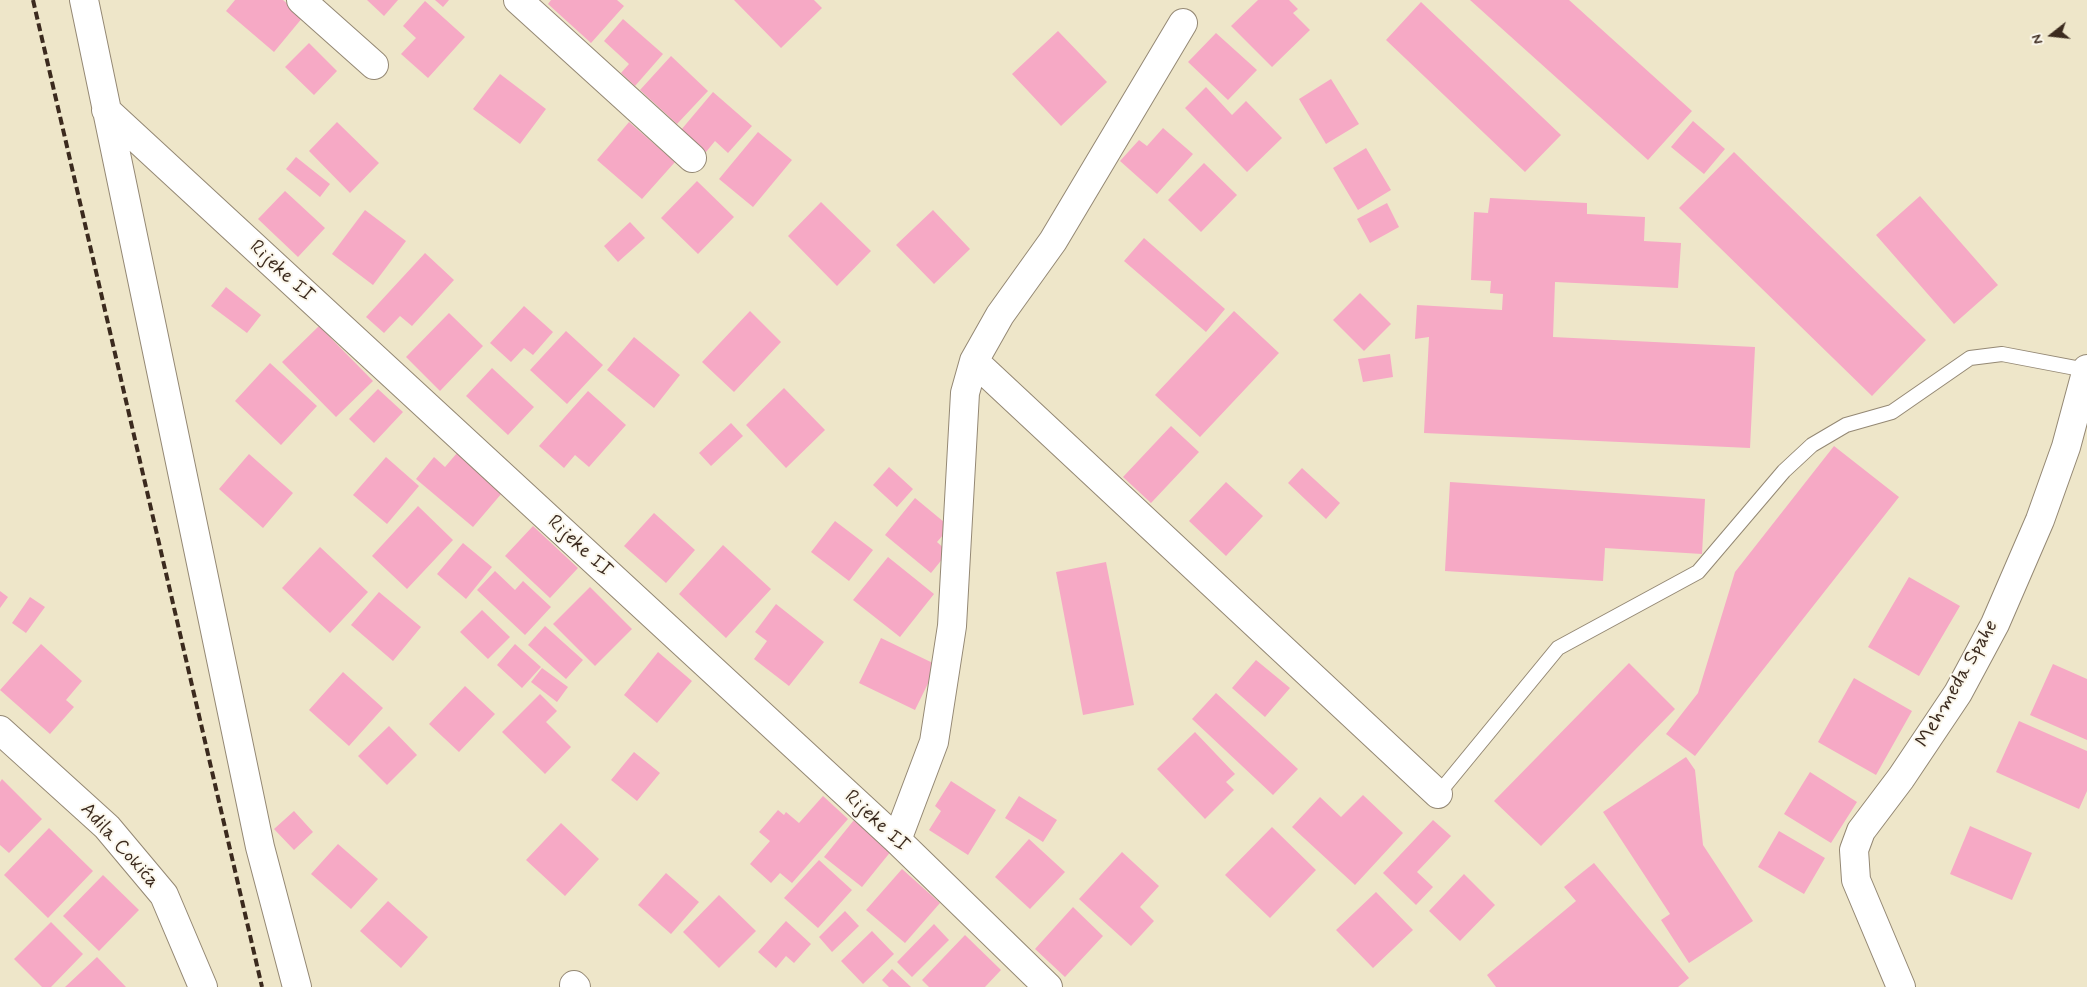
<!DOCTYPE html>
<html>
<head>
<meta charset="utf-8">
<style>
	body { margin:0 }
	#map { position:relative; width:2087px; height:987px; overflow:hidden; background:#eee6c9; font-family:Mynerve,sans-serif }
	canvas { display:block }
	.north { position:absolute; left:2027px; top:10px; width:50px; height:50px; -webkit-text-stroke:4px #fbf7ec; paint-order:stroke; rotate:254deg; font-size:14px; font-weight:700; line-height:20px; text-align:center; color:#3b2a1e }
	.north::after { content:''; display:block; margin:auto; width:18px; height:22px; background:#3b2a1e; clip-path:polygon(50% 0,100% 100%,50% 72%,0 100%) }
</style>
</head>
<body>
<div id="map">
<canvas width="2087" height="987"></canvas>
<div class="north">N</div>
</div>
<script>
const g = document.querySelector('canvas').getContext('2d');
g.lineJoin = 'round';
function paint(path, color) {
  g.fillStyle = color;
  g.fill(path, 'evenodd');
}
function strokePath(path, color, width, dash) {
  g.strokeStyle = color;
  g.lineWidth = width;
  g.lineCap = dash ? 'butt' : 'round';
  g.setLineDash(dash || []);
  g.stroke(path);
}
function drawText(font, color, halo, rows, align = 'center') {
  g.font = font + ' Mynerve,sans-serif';
  g.lineWidth = 4;
  g.setLineDash([]);
  g.textBaseline = 'middle';
  g.strokeStyle = halo;
  g.fillStyle = color;
  for (const [text, x, y, turn = 0] of rows) {
    g.save();
    g.translate(x, y);
    g.rotate((+turn || 0) * Math.PI / 180);
    g.textAlign = isNaN(turn) ? turn : align;
    if (halo) g.strokeText(text, 0, 0);
    g.fillText(text, 0, 0);
    g.restore();
  }
}
paint(new Path2D(`
	M 235,0 L 283,0 L 303,17 L 274,52 L 226,11 Z
	M 367,0 L 398,0 L 384,16 Z
	M 435,0 L 449,0 L 443,7 Z
	M 551,0 L 617,0 L 624,6 L 591,43 L 548,4 Z
	M 734,0 L 814,0 L 822,8 L 781,48 Z
	M 1258,0 L 1289,0 L 1298,9 L 1293,13 L 1310,30 L 1272,67 L 1231,26 Z
	M 1470,0 L 1569,0 L 1692,111 L 1648,160 Z
	M 425,1 L 465,37 L 428,78 L 401,54 L 416,38 L 403,26 Z
	M 1421,2 L 1561,135 L 1525,172 L 1386,40 Z
	M 623,19 L 663,54 L 635,86 L 621,73 L 629,64 L 604,41 Z
	M 1058,31 L 1107,82 L 1061,126 L 1012,74 Z
	M 1216,33 L 1257,70 L 1228,100 L 1188,62 Z
	M 309,43 L 337,71 L 314,95 L 285,67 Z
	M 671,56 L 708,91 L 677,124 L 640,90 Z
	M 500,74 L 546,109 L 520,144 L 473,109 Z
	M 1331,79 L 1359,124 L 1326,144 L 1299,99 Z
	M 1206,87 L 1232,115 L 1246,101 L 1282,138 L 1247,172 L 1185,108 Z
	M 713,92 L 752,126 L 728,153 L 715,141 L 706,152 L 681,130 Z
	M 1693,121 L 1725,149 L 1704,174 L 1671,147 Z
	M 337,122 L 379,163 L 350,193 L 309,151 Z
	M 629,122 L 675,162 L 642,199 L 597,160 Z
	M 1163,128 L 1193,154 L 1157,194 L 1120,161 L 1139,140 L 1147,146 Z
	M 758,132 L 792,160 L 753,207 L 719,179 Z
	M 1366,148 L 1391,190 L 1358,210 L 1333,168 Z
	M 1734,152 L 1926,340 L 1872,396 L 1679,208 Z
	M 296,157 L 330,184 L 320,197 L 286,169 Z
	M 1204,163 L 1237,195 L 1201,232 L 1168,200 Z
	M 697,181 L 734,217 L 698,254 L 661,218 Z
	M 285,191 L 325,228 L 298,257 L 258,219 Z
	M 1920,196 L 1998,285 L 1954,324 L 1876,235 Z
	M 1490,198 L 1587,203 L 1587,214 L 1645,217 L 1644,241 L 1681,243 L 1678,288 L 1555,282 L 1553,337 L 1755,347 L 1750,448 L 1424,433 L 1429,337 L 1415,339 L 1417,305 L 1502,310 L 1503,294 L 1490,293 L 1491,281 L 1471,280 L 1474,212 L 1488,213 Z
	M 821,202 L 871,251 L 837,286 L 788,236 Z
	M 1387,203 L 1399,227 L 1370,243 L 1357,219 Z
	M 365,210 L 406,241 L 373,285 L 332,254 Z
	M 933,210 L 970,249 L 934,284 L 896,245 Z
	M 630,222 L 645,238 L 618,262 L 604,246 Z
	M 1144,238 L 1225,309 L 1206,332 L 1124,261 Z
	M 425,253 L 454,280 L 412,326 L 400,316 L 384,333 L 366,317 Z
	M 226,287 L 261,315 L 247,333 L 211,306 Z
	M 1360,293 L 1391,324 L 1364,351 L 1333,320 Z
	M 524,306 L 553,332 L 533,355 L 524,348 L 511,362 L 490,343 Z
	M 750,311 L 781,342 L 734,392 L 702,362 Z
	M 1234,311 L 1279,353 L 1200,437 L 1155,395 Z
	M 449,313 L 483,346 L 440,391 L 406,357 Z
	M 319,326 L 373,381 L 336,417 L 282,362 Z
	M 566,331 L 603,365 L 567,404 L 530,370 Z
	M 634,337 L 680,375 L 654,408 L 607,370 Z
	M 1390,354 L 1393,377 L 1363,382 L 1358,359 Z
	M 270,363 L 317,406 L 281,445 L 235,401 Z
	M 492,368 L 534,407 L 508,435 L 466,396 Z
	M 784,388 L 825,430 L 786,468 L 746,425 Z
	M 378,389 L 403,412 L 374,443 L 349,419 Z
	M 588,391 L 626,425 L 589,467 L 575,455 L 564,468 L 539,446 Z
	M 731,423 L 743,436 L 711,466 L 699,453 Z
	M 1171,426 L 1199,452 L 1151,503 L 1123,477 Z
	M 1834,446 L 1899,497 L 1695,756 L 1666,734 L 1698,693 L 1735,572 Z
	M 457,453 L 502,493 L 473,527 L 416,479 L 434,457 L 445,467 Z
	M 249,454 L 293,493 L 263,528 L 219,489 Z
	M 386,457 L 419,486 L 387,524 L 353,495 Z
	M 889,467 L 913,489 L 897,507 L 873,485 Z
	M 1302,468 L 1340,503 L 1326,519 L 1288,483 Z
	M 1226,482 L 1263,516 L 1226,556 L 1189,521 Z
	M 1450,482 L 1705,499 L 1702,554 L 1605,548 L 1603,581 L 1445,571 Z
	M 915,498 L 950,527 L 937,542 L 948,552 L 931,573 L 885,535 Z
	M 418,506 L 453,540 L 407,589 L 372,556 Z
	M 654,513 L 695,550 L 666,583 L 624,546 Z
	M 835,521 L 873,550 L 849,581 L 811,552 Z
	M 533,526 L 578,568 L 550,598 L 505,556 Z
	M 463,543 L 492,567 L 466,599 L 437,574 Z
	M 723,545 L 771,589 L 726,638 L 679,594 Z
	M 320,547 L 368,592 L 330,633 L 282,588 Z
	M 888,557 L 934,594 L 900,637 L 853,600 Z
	M 1106,562 L 1134,705 L 1083,715 L 1056,572 Z
	M 495,571 L 515,590 L 523,581 L 551,607 L 525,635 L 477,590 Z
	M 1909,577 L 1960,606 L 1919,676 L 1868,647 Z
	M 590,587 L 632,629 L 595,666 L 553,624 Z
	M 0,591 L 8,597 L 0,608 Z
	M 379,592 L 421,627 L 393,661 L 351,625 Z
	M 30,597 L 45,607 L 26,633 L 12,623 Z
	M 776,604 L 824,642 L 789,686 L 754,659 L 767,641 L 755,632 Z
	M 482,610 L 510,637 L 488,659 L 460,632 Z
	M 545,626 L 583,660 L 566,679 L 528,645 Z
	M 881,638 L 937,665 L 915,710 L 859,683 Z
	M 41,644 L 82,681 L 66,700 L 74,707 L 50,734 L 0,690 Z
	M 515,644 L 541,667 L 522,688 L 497,665 Z
	M 658,652 L 692,681 L 657,723 L 624,695 Z
	M 1256,660 L 1290,688 L 1265,717 L 1232,688 Z
	M 1629,663 L 1675,709 L 1541,846 L 1494,801 Z
	M 2053,664 L 2087,679 L 2087,740 L 2030,715 Z
	M 542,668 L 568,687 L 557,702 L 531,682 Z
	M 343,672 L 383,708 L 349,746 L 309,710 Z
	M 1854,678 L 1912,711 L 1876,775 L 1818,742 Z
	M 465,686 L 495,714 L 459,752 L 429,724 Z
	M 1216,693 L 1298,769 L 1273,795 L 1192,719 Z
	M 540,694 L 557,711 L 546,722 L 571,747 L 545,774 L 502,732 Z
	M 2019,721 L 2087,751 L 2087,791 L 2079,809 L 1996,772 Z
	M 389,726 L 417,755 L 387,785 L 358,756 Z
	M 1195,732 L 1235,774 L 1226,782 L 1234,790 L 1205,819 L 1157,769 Z
	M 634,752 L 660,773 L 637,801 L 611,780 Z
	M 1686,757 L 1695,770 L 1703,845 L 1753,921 L 1689,963 L 1661,920 L 1670,914 L 1603,812 Z
	M 1810,772 L 1857,802 L 1831,843 L 1784,814 Z
	M 2,779 L 42,819 L 9,853 L 0,845 L 0,782 Z
	M 951,781 L 996,810 L 968,855 L 929,830 L 941,811 L 935,806 Z
	M 1363,795 L 1403,833 L 1355,885 L 1292,827 L 1320,797 L 1341,817 Z
	M 823,796 L 848,819 L 792,883 L 780,873 L 771,883 L 750,864 L 770,841 L 759,832 L 778,810 L 784,815 L 786,812 L 799,823 Z
	M 1019,796 L 1057,820 L 1043,842 L 1005,818 Z
	M 294,811 L 313,832 L 294,850 L 274,829 Z
	M 854,820 L 892,850 L 862,887 L 824,857 Z
	M 1433,820 L 1451,836 L 1417,872 L 1433,887 L 1416,905 L 1383,873 Z
	M 561,823 L 599,859 L 565,896 L 526,860 Z
	M 1970,826 L 2032,853 L 2012,900 L 1950,874 Z
	M 1272,827 L 1316,870 L 1270,918 L 1225,875 Z
	M 49,828 L 93,871 L 48,918 L 4,875 Z
	M 1779,831 L 1825,858 L 1804,894 L 1758,867 Z
	M 1029,839 L 1065,872 L 1030,909 L 995,877 Z
	M 338,844 L 378,879 L 351,909 L 311,874 Z
	M 1122,852 L 1159,886 L 1140,907 L 1154,921 L 1131,946 L 1079,899 Z
	M 819,860 L 852,890 L 818,928 L 784,898 Z
	M 1594,863 L 1689,978 L 1678,987 L 1496,987 L 1487,975 L 1576,901 L 1564,887 Z
	M 902,869 L 940,903 L 905,943 L 866,910 Z
	M 666,873 L 699,902 L 671,934 L 638,905 Z
	M 1464,874 L 1495,905 L 1460,941 L 1429,911 Z
	M 103,875 L 139,910 L 99,951 L 63,916 Z
	M 1376,892 L 1413,930 L 1373,968 L 1336,930 Z
	M 719,895 L 756,931 L 719,968 L 683,932 Z
	M 388,901 L 428,937 L 401,968 L 360,931 Z
	M 1073,907 L 1103,936 L 1065,977 L 1035,949 Z
	M 845,911 L 859,926 L 832,952 L 819,937 Z
	M 786,921 L 811,944 L 794,963 L 786,956 L 776,968 L 758,952 Z
	M 51,922 L 83,954 L 51,987 L 42,987 L 14,959 Z
	M 934,924 L 949,940 L 912,977 L 897,962 Z
	M 872,931 L 894,954 L 863,984 L 841,961 Z
	M 965,935 L 1001,970 L 985,987 L 929,987 L 922,980 Z
	M 97,957 L 126,987 L 65,987 Z
	M 892,969 L 911,987 L 889,987 L 882,980 Z`), '#f6a9c5');
const service = new Path2D(`
	M 1438,794 L 1558,648 L 1698,572 L 1784,471 L 1812,445 L 1846,425 L 1892,412 L 1970,358 L 2002,354 L 2086,370`);
const minor = new Path2D(`
	M 84,0 L 260,847 L 297,987
	M 301,0 L 374,65
	M 518,0 L 692,158
	M 106,110 L 897,840 L 1048,987
	M 974,361 L 1438,794
	M 897,840 L 934,742 L 952,626 L 965,393 L 974,361 L 1000,315 L 1053,241 L 1183,23
	M 574,985 L 576,987`);
const tertiary = new Path2D(`
	M 0,730 L 107,827 L 164,895 L 203,987
	M 1901,987 L 1856,880 L 1854,850 L 1861,831 L 1901,778 L 1958,693 L 1995,624 L 2040,520 L 2066,447 L 2087,369`);
strokePath(service, '#948874', 16);
strokePath(minor, '#948874', 30);
strokePath(tertiary, '#948874', 30);
strokePath(service, '#fff', 14);
strokePath(minor, '#fff', 28);
strokePath(tertiary, '#fff', 28);
strokePath(new Path2D(`
	M 33,0 L 262,987`), '#3b2a1e', 4, [8, 4]);
drawText('20px', '#3b2a1e', '#fbf7ec', [
	["Rijeke II",281,272,43],
	["Rijeke II",579,547,43],
	["Mehmeda Spahe",1958,684,-60],
	["Rijeke II",876,822,43],
	["Adila Cokića",119,846,48]
]);
</script>
</body>
</html>
